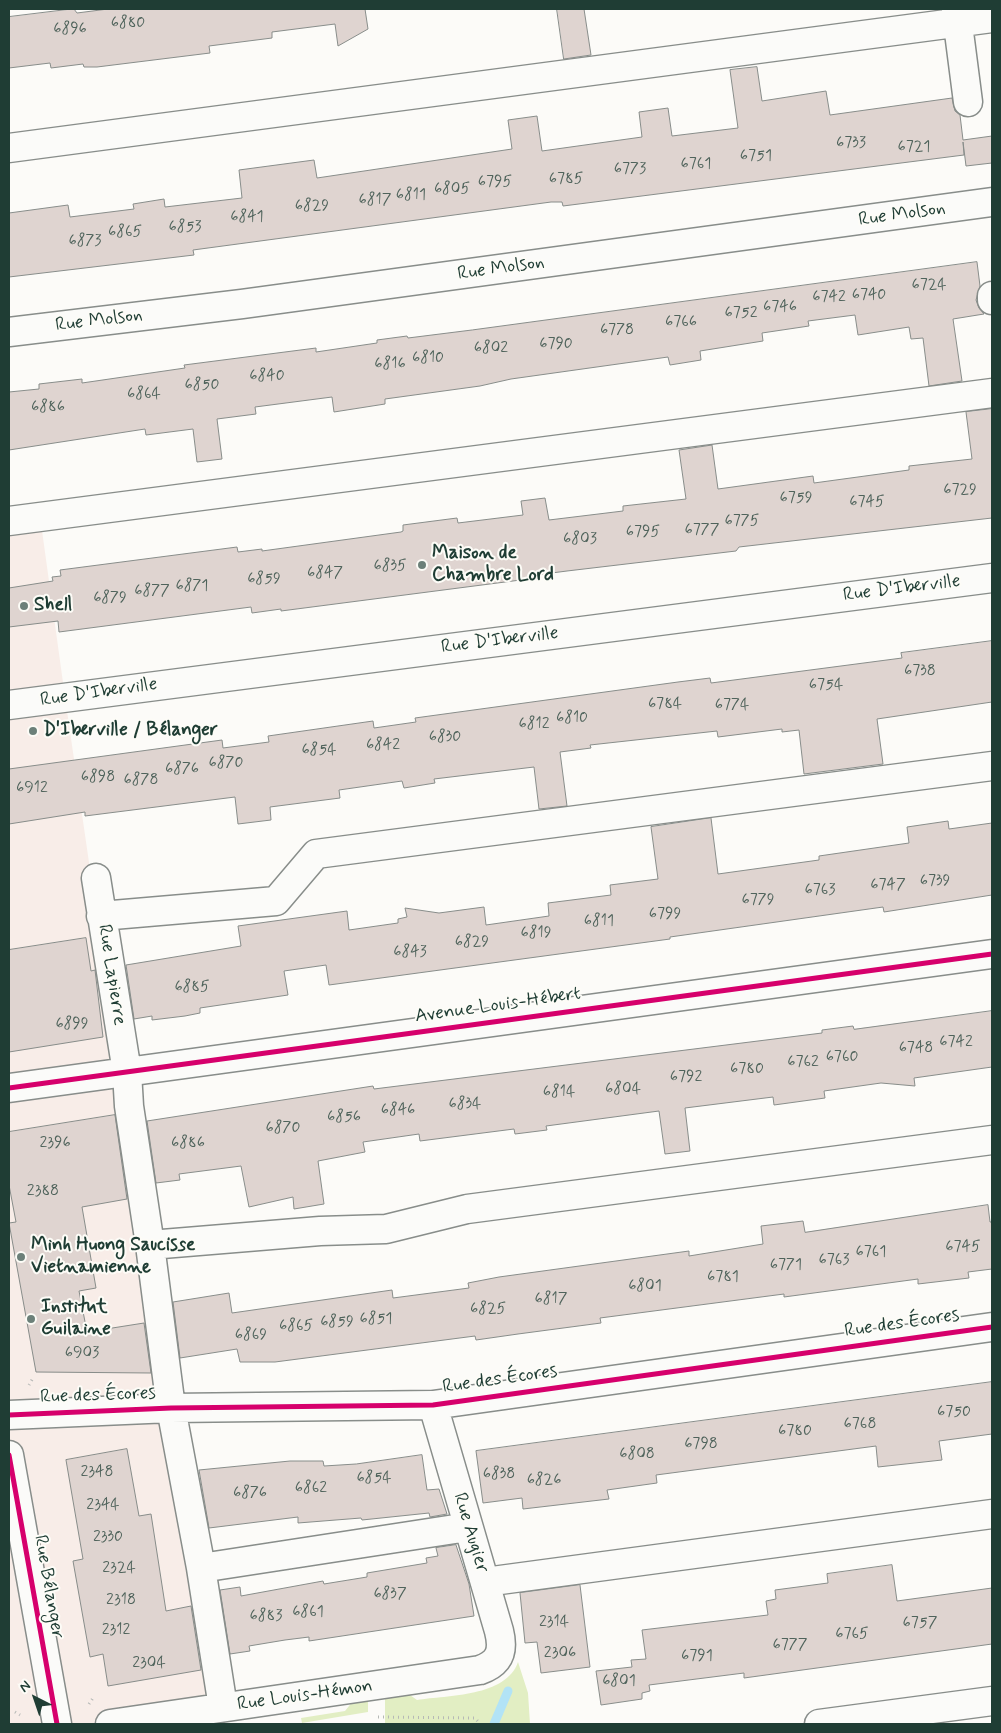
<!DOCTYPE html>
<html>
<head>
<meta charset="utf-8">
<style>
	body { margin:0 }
	#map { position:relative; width:1001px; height:1733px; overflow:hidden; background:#fcfbf8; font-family:Mynerve,sans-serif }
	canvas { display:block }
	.frame { position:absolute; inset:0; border:10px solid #1f3d34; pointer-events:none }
	.north { position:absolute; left:10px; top:1673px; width:50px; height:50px; -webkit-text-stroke:4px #fdfcf7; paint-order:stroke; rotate:319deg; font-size:14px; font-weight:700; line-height:20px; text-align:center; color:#1f3d34 }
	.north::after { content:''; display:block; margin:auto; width:18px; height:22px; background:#1f3d34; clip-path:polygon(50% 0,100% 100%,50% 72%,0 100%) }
</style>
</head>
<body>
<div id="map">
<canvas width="1001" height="1733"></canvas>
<div class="frame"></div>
<div class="north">N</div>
</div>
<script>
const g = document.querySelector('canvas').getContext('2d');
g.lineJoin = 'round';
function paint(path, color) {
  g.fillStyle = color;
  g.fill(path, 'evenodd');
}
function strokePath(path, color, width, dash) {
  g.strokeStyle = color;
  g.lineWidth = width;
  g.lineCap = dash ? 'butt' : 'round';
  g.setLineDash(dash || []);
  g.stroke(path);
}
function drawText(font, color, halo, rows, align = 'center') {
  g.font = font + ' Mynerve,sans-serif';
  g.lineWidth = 4;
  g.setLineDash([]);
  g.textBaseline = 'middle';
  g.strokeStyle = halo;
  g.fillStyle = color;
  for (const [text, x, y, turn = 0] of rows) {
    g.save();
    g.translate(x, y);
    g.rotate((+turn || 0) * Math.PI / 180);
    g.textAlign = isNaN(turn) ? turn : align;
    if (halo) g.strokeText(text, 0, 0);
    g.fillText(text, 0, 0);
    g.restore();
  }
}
paint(new Path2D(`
	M 40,516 L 65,697 L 214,1724 L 9,1724 L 9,521 Z`), '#f8ede8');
paint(new Path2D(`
	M 518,1662 L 528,1693 L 530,1724 L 385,1724 L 385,1695 L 407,1693 L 417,1700 C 448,1695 506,1697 518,1662 Z
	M 368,1698 L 368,1712 L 302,1723 L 301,1718 L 345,1711 L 353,1701 Z`), '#e2eec3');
strokePath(new Path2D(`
	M 494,1724 L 508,1691`), '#b2e3f6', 9);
const building = new Path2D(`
	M 74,9 L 77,13 L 108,9 L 365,9 L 368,29 L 338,46 L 335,24 L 272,32 L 272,38 L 209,46 L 210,53 L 97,67 L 84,67 L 83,64 L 51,68 L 50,63 L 9,68 L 9,17 Z
	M 557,9 L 584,9 L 591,55 L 564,59 Z
	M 757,67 L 762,101 L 826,91 L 830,115 L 952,98 L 955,111 L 960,115 L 963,140 L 992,136 L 992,163 L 966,166 L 963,142 L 964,155 L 563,206 L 562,202 L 551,202 L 193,250 L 194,255 L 9,277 L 9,213 L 68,205 L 70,217 L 134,209 L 133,204 L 164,199 L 165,207 L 242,198 L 239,170 L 314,160 L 317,178 L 512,149 L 508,120 L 537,116 L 542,151 L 642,137 L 639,112 L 668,108 L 672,136 L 738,128 L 730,70 Z
	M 977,262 L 980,286 L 976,300 L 979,308 L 984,314 L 953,319 L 962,381 L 929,386 L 923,338 L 911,339 L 909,327 L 858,335 L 855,315 L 808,321 L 809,326 L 762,333 L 763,341 L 700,351 L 701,360 L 670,365 L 668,357 L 511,379 L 480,386 L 385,399 L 385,404 L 334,412 L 332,397 L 255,407 L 256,414 L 217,419 L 222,459 L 197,462 L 193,429 L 146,435 L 145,429 L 9,450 L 9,392 L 39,389 L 39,384 L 82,379 L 82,383 L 185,368 L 184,365 L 316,348 L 316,352 L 377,343 L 377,340 L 407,336 L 408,338 L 472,330 Z
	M 992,409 L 992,518 L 739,547 L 736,551 L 567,571 L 536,575 L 536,578 L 281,611 L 281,609 L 252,613 L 251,607 L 59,632 L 58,621 L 9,627 L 9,588 L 53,581 L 52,577 L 61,576 L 60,570 L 237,547 L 238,552 L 262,549 L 262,551 L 401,532 L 403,531 L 403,525 L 457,518 L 458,523 L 523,515 L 521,501 L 545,498 L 549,520 L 623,511 L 623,506 L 686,499 L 679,450 L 712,445 L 718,489 L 813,476 L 814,483 L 909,470 L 909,466 L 972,459 L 966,412 Z
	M 992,641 L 992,702 L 877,719 L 883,764 L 804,774 L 799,730 L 782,732 L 782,729 L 718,737 L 717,731 L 590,745 L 591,748 L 560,752 L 567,806 L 539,809 L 534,767 L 434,779 L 435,783 L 404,788 L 402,781 L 339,790 L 340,798 L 270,807 L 271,820 L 238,824 L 235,797 L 85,816 L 85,812 L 9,824 L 9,769 L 222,740 L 223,748 L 269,742 L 268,736 L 373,721 L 374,728 L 416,722 L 415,718 L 678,682 L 710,678 L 711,683 L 902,658 L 901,653 Z
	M 711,818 L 718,874 L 819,860 L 819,856 L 909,843 L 907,827 L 948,821 L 949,829 L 992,823 L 992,895 L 884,912 L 883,907 L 670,937 L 670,939 L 329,985 L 326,965 L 284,971 L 288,995 L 200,1008 L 200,1013 L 185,1016 L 152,1020 L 152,1016 L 134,1019 L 126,965 L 241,946 L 238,926 L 347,911 L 349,930 L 398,923 L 398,919 L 407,917 L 405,908 L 439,913 L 484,907 L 486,925 L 549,916 L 548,903 L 611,895 L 610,885 L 658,879 L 651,827 Z
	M 86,938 L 91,971 L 95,970 L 103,1037 L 9,1052 L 9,950 Z
	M 992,1011 L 992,1067 L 914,1078 L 915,1086 L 881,1083 L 824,1091 L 825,1098 L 774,1105 L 773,1097 L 685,1108 L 690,1151 L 665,1154 L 659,1111 L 546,1126 L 547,1130 L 515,1134 L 514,1129 L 420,1141 L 419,1134 L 363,1142 L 365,1152 L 318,1161 L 324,1204 L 294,1209 L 293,1197 L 249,1207 L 241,1166 L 179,1174 L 180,1180 L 156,1183 L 147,1121 L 373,1086 L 374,1089 L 822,1033 L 822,1030 L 853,1026 L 854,1029 Z
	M 115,1115 L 127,1199 L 82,1207 L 96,1288 L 79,1291 L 87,1332 L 144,1323 L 151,1373 L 36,1372 L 9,1223 L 16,1222 L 9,1185 L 9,1132 Z
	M 988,1205 L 990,1222 L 992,1222 L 992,1269 L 968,1272 L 969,1278 L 918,1284 L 918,1279 L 784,1297 L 784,1294 L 600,1318 L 601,1323 L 518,1334 L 476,1340 L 475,1336 L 275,1362 L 240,1362 L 237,1349 L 180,1358 L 173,1302 L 229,1293 L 232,1313 L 392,1290 L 393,1298 L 469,1288 L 468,1283 L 499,1277 L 689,1251 L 689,1256 L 763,1244 L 761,1226 L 803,1221 L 805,1232 Z
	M 992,1382 L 992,1434 L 939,1441 L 942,1460 L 878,1467 L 876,1446 L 656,1475 L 657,1483 L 607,1490 L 609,1499 L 523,1509 L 522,1498 L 483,1503 L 476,1451 Z
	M 127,1449 L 139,1516 L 151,1514 L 166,1611 L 191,1606 L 201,1670 L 108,1686 L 103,1654 L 90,1657 L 73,1561 L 83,1559 L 66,1460 Z
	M 422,1455 L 427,1490 L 439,1489 L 447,1514 L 430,1517 L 429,1513 L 362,1520 L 361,1518 L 298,1523 L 298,1517 L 209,1528 L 199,1470 L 290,1461 L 323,1461 L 324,1466 L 356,1464 Z
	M 456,1545 L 469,1584 L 474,1616 L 309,1641 L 309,1637 L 285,1640 L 249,1646 L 250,1651 L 230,1654 L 220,1590 L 240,1587 L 241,1596 L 323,1581 L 324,1584 L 367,1577 L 367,1573 L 427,1563 L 426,1558 L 438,1556 L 436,1548 Z
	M 892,1565 L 897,1601 L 992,1588 L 992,1644 L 744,1678 L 744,1673 L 649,1685 L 650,1691 L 642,1693 L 642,1699 L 601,1705 L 596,1671 L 632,1667 L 631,1660 L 646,1659 L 642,1630 L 768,1615 L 766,1601 L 776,1599 L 775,1590 L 828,1583 L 827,1574 Z
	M 580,1585 L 590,1667 L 541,1673 L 537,1642 L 525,1643 L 520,1593 Z`);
paint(building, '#dfd4d0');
strokePath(building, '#888d8a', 1);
const minor = new Path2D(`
	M 956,9 L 968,102
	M 9,148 L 992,18
	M 992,296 L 992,300
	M 9,332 L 242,304 L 992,202
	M 9,521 L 992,393
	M 96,878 L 127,1072 L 129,1106 L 150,1245 L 320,1231 L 386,1229 L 467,1209 L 992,1140
	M 101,916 L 276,901 L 316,854 L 992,766
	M 9,1088 L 992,954
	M 150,1245 L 171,1408 L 201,1568 L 223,1707
	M 9,1415 L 171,1408 L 433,1405 L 992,1327
	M 9,1455 L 57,1724
	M 201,1568 L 468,1527
	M 485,1582 L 992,1514
	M 110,1724 L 480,1670 C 500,1663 504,1651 499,1631 L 433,1405
	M 819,1724 L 992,1701`);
const major = new Path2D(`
	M 9,705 L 992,578`);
strokePath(minor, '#888d8a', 31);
strokePath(major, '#888d8a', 31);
strokePath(new Path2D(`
	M 29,1385 L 33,1378
	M 89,1704 L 93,1698
	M 15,1712 L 20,1715
	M 378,1717 L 475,1718 L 480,1724`), '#b5b8b6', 3, [1, 4]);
strokePath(minor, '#fbfbf9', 28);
strokePath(major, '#fbfbf9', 28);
strokePath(new Path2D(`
	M 9,1088 L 992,954
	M 9,1415 L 171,1408 L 433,1405 L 992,1327
	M 9,1455 L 57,1724`), '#d6006c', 5);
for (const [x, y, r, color] of [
	[422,565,5,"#6c8079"],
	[24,606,5,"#6c8079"],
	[33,731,5,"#6c8079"],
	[21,1257,5,"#6c8079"],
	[31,1319,5,"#6c8079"]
]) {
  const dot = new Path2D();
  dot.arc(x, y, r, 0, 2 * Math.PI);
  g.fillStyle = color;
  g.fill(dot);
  strokePath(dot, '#fdfcf7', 2);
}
drawText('16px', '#4f635b', null, [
	["6880",128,24],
	["6896",70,30],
	["6733",851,144],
	["6721",914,148],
	["6751",756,157],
	["6761",696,165],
	["6773",630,170],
	["6785",566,180],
	["6795",495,183],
	["6805",452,190],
	["6811",411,196],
	["6817",375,201],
	["6829",312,207],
	["6841",247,218],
	["6853",185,228],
	["6865",125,233],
	["6873",85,242],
	["6724",929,286],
	["6740",869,296],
	["6742",829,298],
	["6746",780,308],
	["6752",741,314],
	["6766",681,323],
	["6778",617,331],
	["6790",556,345],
	["6802",491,349],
	["6810",428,359],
	["6816",390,365],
	["6840",267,377],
	["6850",202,386],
	["6864",144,395],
	["6886",48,408],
	["6729",960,491],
	["6759",796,499],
	["6745",867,503],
	["6775",742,522],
	["6777",702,531],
	["6795",643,533],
	["6803",580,540],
	["6835",390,567],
	["6847",325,574],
	["6859",264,580],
	["6871",192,587],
	["6877",152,592],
	["6879",110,599],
	["6738",920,672],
	["6754",826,686],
	["6784",665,705],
	["6774",732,706],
	["6810",572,719],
	["6812",534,725],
	["6830",445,738],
	["6842",383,746],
	["6854",319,751],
	["6870",226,764],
	["6876",182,770],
	["6898",98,778],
	["6878",141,781],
	["6912",32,789],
	["6739",935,882],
	["6747",888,886],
	["6763",820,891],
	["6779",758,901],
	["6799",665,915],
	["6811",599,922],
	["6819",536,934],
	["6829",472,943],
	["6843",410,953],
	["6885",192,988],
	["6899",72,1025],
	["6742",956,1043],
	["6748",916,1049],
	["6760",842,1058],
	["6762",803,1063],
	["6780",747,1070],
	["6792",686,1078],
	["6804",623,1090],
	["6814",559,1093],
	["6834",465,1105],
	["6846",398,1111],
	["6856",344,1118],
	["6870",283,1129],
	["2396",55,1144],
	["6886",188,1144],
	["2388",43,1192],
	["6745",963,1248],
	["6761",871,1253],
	["6763",834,1261],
	["6771",786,1266],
	["6781",723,1278],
	["6801",645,1287],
	["6817",551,1300],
	["6825",488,1310],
	["6851",376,1320],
	["6859",337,1323],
	["6865",296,1327],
	["6869",251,1336],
	["6903",82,1354],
	["6750",954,1413],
	["6768",860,1425],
	["6780",795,1432],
	["6798",701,1445],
	["6808",637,1455],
	["2348",97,1473],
	["6838",499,1475],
	["6854",374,1479],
	["6826",544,1481],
	["6862",311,1489],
	["6876",250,1494],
	["2344",103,1506],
	["2330",108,1538],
	["2324",119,1569],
	["6837",390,1595],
	["2318",121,1601],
	["6861",308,1613],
	["6883",266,1617],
	["2314",554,1623],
	["6757",920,1624],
	["2312",116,1631],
	["6765",852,1635],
	["6777",790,1646],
	["2306",560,1654],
	["6791",697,1657],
	["2304",149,1664],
	["6801",619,1682]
]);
drawText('19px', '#1f3d34', '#fdfcf7', [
	["Rue Molson",902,215,-8],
	["Rue Molson",501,269,-8],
	["Rue Molson",99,321,-7],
	["Rue D'Iberville",902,589,-7],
	["Rue D'Iberville",500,641,-7],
	["Rue D'Iberville",99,693,-8],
	["Rue Lapierre",111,975,81],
	["Avenue Louis-Hébert",498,1006,-8],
	["Rue des Écores",902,1324,-8],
	["Rue des Écores",500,1380,-8],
	["Rue des Écores",98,1396,-2],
	["Rue Augier",470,1533,73],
	["Rue Bélanger",48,1587,80],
	["Rue Louis-Hémon",305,1696,-8]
]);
drawText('bold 19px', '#1f3d34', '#fdfcf7', [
	["Maison de",432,554],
	["Chambre Lord",432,576],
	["Shell",34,606],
	["D'Iberville / Bélanger",43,731],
	["Minh Huong Saucisse",31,1246],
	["Vietnamienne",31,1268],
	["Institut",41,1308],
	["Guilaine",41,1330]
], 'left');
</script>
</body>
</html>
